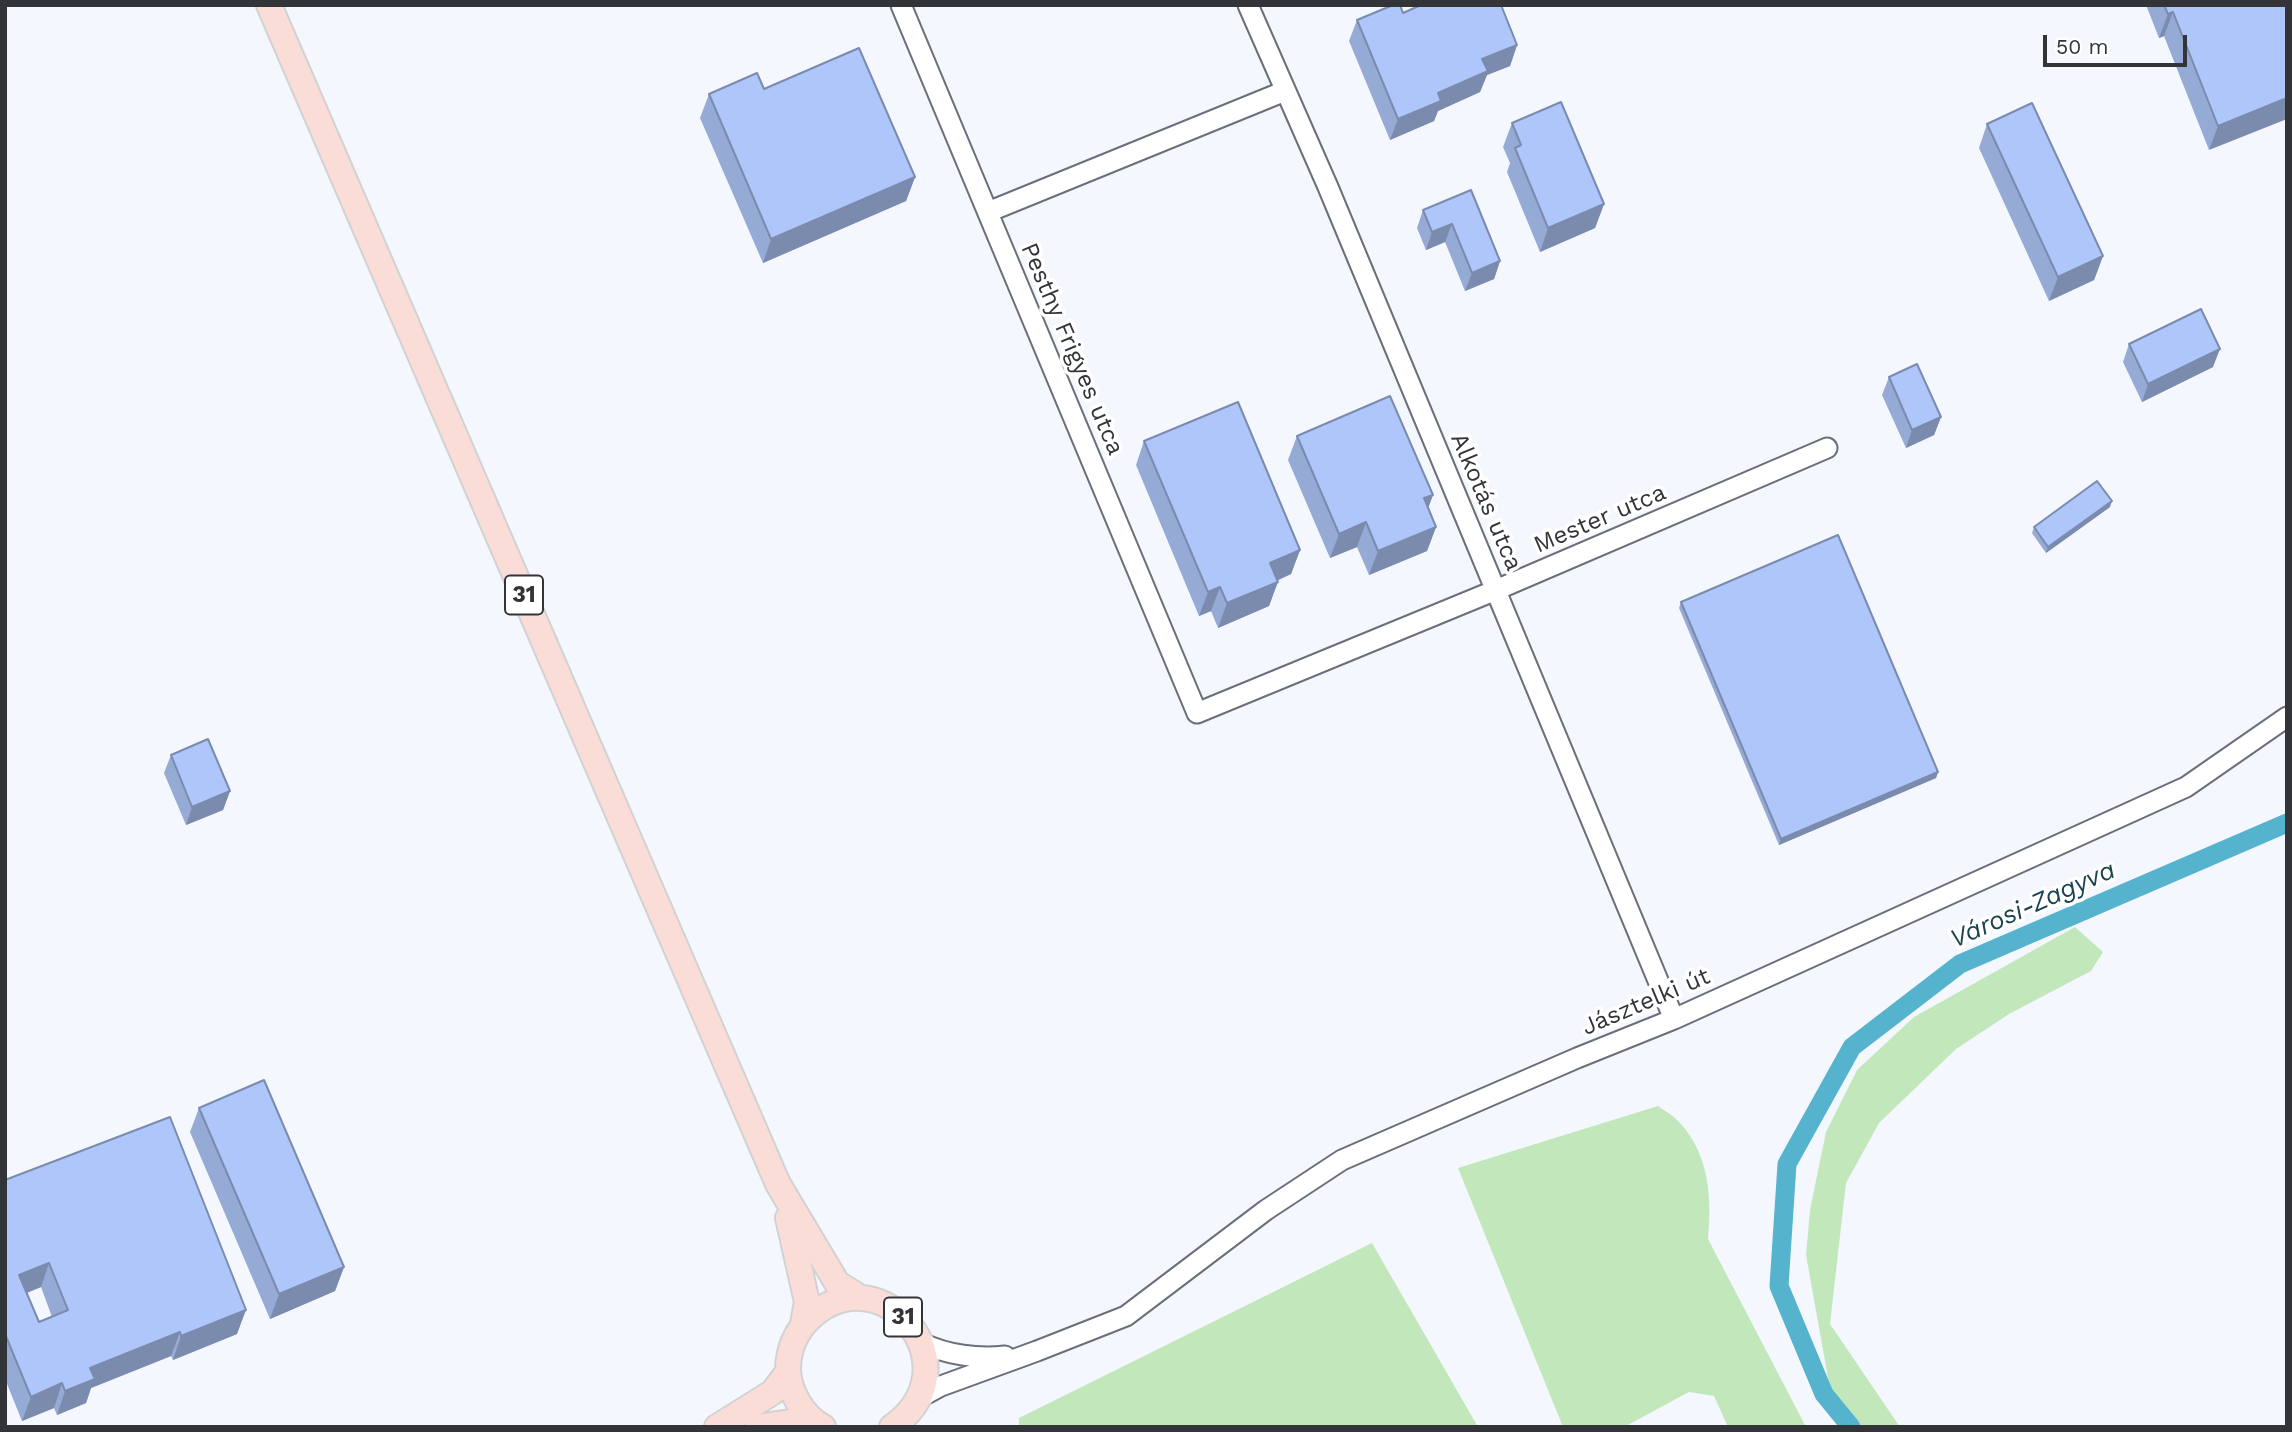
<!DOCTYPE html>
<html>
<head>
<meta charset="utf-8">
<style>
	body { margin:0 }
	#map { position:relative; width:2292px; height:1432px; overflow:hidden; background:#f4f7fe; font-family:"Work Sans",sans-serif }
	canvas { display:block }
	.frame { position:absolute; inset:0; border:7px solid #323438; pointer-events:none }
	.scale { position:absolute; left:2043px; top:35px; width:144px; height:32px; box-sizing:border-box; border:4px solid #323438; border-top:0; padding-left:9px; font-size:21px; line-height:24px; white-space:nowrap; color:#323438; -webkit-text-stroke:5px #fff; paint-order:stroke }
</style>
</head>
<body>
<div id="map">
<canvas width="2292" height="1432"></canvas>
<div class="frame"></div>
<div class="scale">50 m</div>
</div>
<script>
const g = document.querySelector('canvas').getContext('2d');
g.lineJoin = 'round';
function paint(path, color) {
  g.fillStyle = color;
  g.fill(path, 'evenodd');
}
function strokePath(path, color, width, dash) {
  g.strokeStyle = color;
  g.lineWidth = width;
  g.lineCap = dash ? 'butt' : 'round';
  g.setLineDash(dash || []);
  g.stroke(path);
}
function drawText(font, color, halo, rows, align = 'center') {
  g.font = font + ' "Work Sans",sans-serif';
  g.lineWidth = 7;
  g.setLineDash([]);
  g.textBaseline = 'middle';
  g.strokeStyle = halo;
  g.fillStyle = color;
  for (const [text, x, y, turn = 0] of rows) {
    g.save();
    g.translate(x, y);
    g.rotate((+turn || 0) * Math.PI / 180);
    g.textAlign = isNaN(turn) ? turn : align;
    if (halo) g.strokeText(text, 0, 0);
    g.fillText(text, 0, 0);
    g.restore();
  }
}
paint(new Path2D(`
	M 2075,927 L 2103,952 L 2091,971 L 2009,1014 L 1956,1049 L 1879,1123 L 1846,1183 L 1830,1324 L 1900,1427 L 1863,1427 L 1830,1389 L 1806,1255 L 1810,1210 L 1826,1132 L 1857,1070 L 1914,1017 Z
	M 1658,1106 C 1665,1111 1674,1116 1680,1123 C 1709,1154 1712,1198 1708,1239 L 1806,1427 L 1728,1427 L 1714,1396 L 1689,1392 L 1624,1427 L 1563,1427 L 1458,1168 Z
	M 1372,1243 L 1478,1427 L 1019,1427 L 1019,1418 Z`), '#c1e7bb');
strokePath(new Path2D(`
	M 1851,1427 L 1824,1394 L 1779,1286 L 1787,1164 L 1852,1047 L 1960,964 L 2287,823`), '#56b3ce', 19);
const minor = new Path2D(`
	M 901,5 L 1197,713 L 1496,590 L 1827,448
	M 1248,5 L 1328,187 L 1674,1019
	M 988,212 L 1285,91
	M 922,1343 C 947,1355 978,1359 1005,1356
	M 919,1398 L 941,1386 L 1037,1351 L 1126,1316 L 1266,1210 L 1342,1160 L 1577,1058 L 1674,1019 L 2186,787 L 2287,717`);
const major = new Path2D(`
	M 269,5 L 778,1184 L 837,1283 L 861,1298
	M 788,1218 L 807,1302 L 803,1324
	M 717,1427 L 773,1392 L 788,1372
	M 757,1427 L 790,1422 L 817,1424
	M 823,1427 C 803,1416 789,1392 788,1370 C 788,1350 796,1331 811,1317 C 882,1252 977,1367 892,1427`);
strokePath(minor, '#6b6f79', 23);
strokePath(major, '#d2d2d3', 28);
strokePath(minor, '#fff', 19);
strokePath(major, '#fbddd8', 24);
paint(new Path2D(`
	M 2146,5 L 2287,5 L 2209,150 L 2164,36 L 2159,38 Z
	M 1403,13 L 1517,45 L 1510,66 L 1487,75 L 1480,92 L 1438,111 L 1434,121 L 1390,140 L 1349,41 L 1357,20 Z
	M 764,89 L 915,177 L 906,201 L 763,263 L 700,118 L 709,94 Z
	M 1512,123 L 1604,204 L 1595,228 L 1540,252 L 1507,172 L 1510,163 L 1503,147 Z
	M 1987,124 L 2103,256 L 2094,280 L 2049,301 L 1979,148 Z
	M 1471,190 L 1500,261 L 1494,279 L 1465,291 L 1445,242 L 1426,250 L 1417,228 L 1423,210 Z
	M 2129,344 L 2213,367 L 2142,402 L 2123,362 Z
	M 1889,377 L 1941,417 L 1934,435 L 1906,448 L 1882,395 Z
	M 1297,436 L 1433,495 L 1428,508 L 1436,527 L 1427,551 L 1369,575 L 1357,547 L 1330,558 L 1288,460 Z
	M 1144,441 L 1300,550 L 1291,574 L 1277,581 L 1269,606 L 1218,628 L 1211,611 L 1199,616 L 1136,465 Z
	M 2110,507 L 2046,553 L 2032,533 L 2034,527 Z
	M 1681,602 L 1938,772 L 1936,778 L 1779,845 L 1679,608 Z
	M 171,755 L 230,791 L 223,810 L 186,825 L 164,773 Z
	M 199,1108 L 344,1267 L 335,1291 L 270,1319 L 190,1132 Z
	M 5,1180 L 237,1334 L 173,1360 L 171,1356 L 91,1388 L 86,1403 L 57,1415 L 54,1408 L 22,1421 L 5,1379 ZM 41,1287 L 52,1317 L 39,1322 L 27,1293 Z`), '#96aad6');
paint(new Path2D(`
	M 2173,12 L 2164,36 L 2159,38 L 2168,14 Z
	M 1517,45 L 1510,66 L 1487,75 L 1480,92 L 1438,111 L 1434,121 L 1390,140 L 1398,119 L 1438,93 L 1482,59 Z
	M 2287,98 L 2287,119 L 2209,150 L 2218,126 Z
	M 915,177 L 906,201 L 763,263 L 771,239 Z
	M 1604,204 L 1595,228 L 1540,252 L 1548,228 Z
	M 1452,224 L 1445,242 L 1426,250 L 1432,232 Z
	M 2103,256 L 2094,280 L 2049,301 L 2058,277 Z
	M 1500,261 L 1494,279 L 1465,291 L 1472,273 Z
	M 2220,349 L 2213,367 L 2142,402 L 2148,384 Z
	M 1941,417 L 1934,435 L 1906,448 L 1912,430 Z
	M 1433,495 L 1424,519 L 1424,498 Z
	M 2112,501 L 2110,507 L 2046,553 L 2048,547 Z
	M 1366,522 L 1357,547 L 1330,558 L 1339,534 Z
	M 1436,527 L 1427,551 L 1369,575 L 1378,551 Z
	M 1300,550 L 1291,574 L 1261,587 L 1270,563 Z
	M 1278,582 L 1269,606 L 1218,628 L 1227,603 Z
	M 1220,587 L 1211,611 L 1199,616 L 1208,592 Z
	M 1938,772 L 1936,778 L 1779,845 L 1781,839 Z
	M 230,791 L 223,810 L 186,825 L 192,807 Z
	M 49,1263 L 41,1287 L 11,1299 L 19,1275 Z
	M 344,1267 L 335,1291 L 270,1319 L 279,1294 Z
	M 246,1310 L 237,1334 L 173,1360 L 181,1336 Z
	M 180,1332 L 171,1356 L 91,1388 L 86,1403 L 57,1415 L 65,1391 L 90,1368 Z
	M 62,1383 L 54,1408 L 22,1421 L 31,1397 Z`), '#7a8bae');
const building = new Path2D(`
	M 1393,5 L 1400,5 L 1403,13 L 1421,5 L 1501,5 L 1517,45 L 1482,59 L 1488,71 L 1438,93 L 1441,101 L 1398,119 L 1357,20 Z
	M 2164,5 L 2287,5 L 2287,98 L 2218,126 L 2173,12 L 2168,14 Z
	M 859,48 L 915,177 L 771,239 L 709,94 L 757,73 L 764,89 Z
	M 1561,102 L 1604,204 L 1548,228 L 1515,148 L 1521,145 L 1512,123 Z
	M 2032,103 L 2103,256 L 2058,277 L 1987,124 Z
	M 1471,190 L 1500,261 L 1472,273 L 1452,224 L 1432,232 L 1423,210 Z
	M 2201,309 L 2220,349 L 2148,384 L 2129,344 Z
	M 1917,364 L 1941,417 L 1912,430 L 1889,377 Z
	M 1390,396 L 1433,495 L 1424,498 L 1436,527 L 1378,551 L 1366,522 L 1339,534 L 1297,436 Z
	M 1238,402 L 1300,550 L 1270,563 L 1278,582 L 1227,603 L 1220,587 L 1208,592 L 1144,441 Z
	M 2097,481 L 2112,501 L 2048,547 L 2034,527 Z
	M 1838,535 L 1938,772 L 1781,839 L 1681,602 Z
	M 208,739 L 230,791 L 192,807 L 171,755 Z
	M 264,1080 L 344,1267 L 279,1294 L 199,1108 Z
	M 170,1117 L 246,1310 L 181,1336 L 180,1332 L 90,1368 L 95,1379 L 65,1391 L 62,1383 L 31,1397 L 5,1334 L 5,1180 ZM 49,1263 L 68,1310 L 39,1322 L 19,1275 Z`);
paint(building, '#aec6f9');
strokePath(building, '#7a8bae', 2);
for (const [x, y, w] of [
	[524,595,38],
	[903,1317,38]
]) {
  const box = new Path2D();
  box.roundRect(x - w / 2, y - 19.5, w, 39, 5);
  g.fillStyle = '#fff';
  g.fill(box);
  strokePath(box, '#323438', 2);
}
drawText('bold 23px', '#323438', null, [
	["31",524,595],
	["31",903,1317]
]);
drawText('24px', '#323438', '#fff', [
	["Pesthy Frigyes utca",1072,349,67],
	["Alkotás utca",1486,502,67],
	["Mester utca",1600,519,-23],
	["Jásztelki út",1646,1002,-23]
]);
drawText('italic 26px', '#1a4450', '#fff', [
	["Városi-Zagyva",2033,905,-24]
]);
</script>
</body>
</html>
